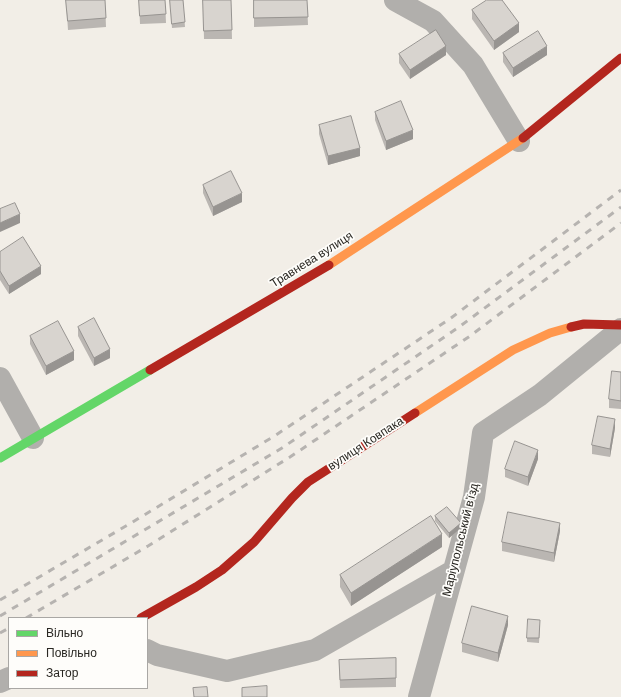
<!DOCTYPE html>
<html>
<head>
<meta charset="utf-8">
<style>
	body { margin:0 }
	#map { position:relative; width:621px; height:697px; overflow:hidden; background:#f2eee7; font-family:"DM Sans",sans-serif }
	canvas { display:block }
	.legend { position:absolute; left:8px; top:617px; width:140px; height:72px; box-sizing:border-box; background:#fefdfa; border:1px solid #a9a7a4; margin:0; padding:5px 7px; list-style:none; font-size:12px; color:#292722 }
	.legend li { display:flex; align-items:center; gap:8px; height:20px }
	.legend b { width:20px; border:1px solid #a9a7a4 }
</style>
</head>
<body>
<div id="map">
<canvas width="621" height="697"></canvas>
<ul class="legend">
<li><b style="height:5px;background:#63d668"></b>Вільно</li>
<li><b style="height:5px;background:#ff974d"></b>Повільно</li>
<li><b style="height:5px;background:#b3261e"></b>Затор</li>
</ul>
</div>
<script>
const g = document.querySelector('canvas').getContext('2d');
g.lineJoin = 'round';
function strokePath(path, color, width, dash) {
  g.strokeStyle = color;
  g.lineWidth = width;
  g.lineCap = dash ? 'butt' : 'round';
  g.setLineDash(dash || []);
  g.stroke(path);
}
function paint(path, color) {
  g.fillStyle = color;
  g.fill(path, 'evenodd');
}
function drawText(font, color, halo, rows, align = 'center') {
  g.font = font + ' "DM Sans",sans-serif';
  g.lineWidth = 3.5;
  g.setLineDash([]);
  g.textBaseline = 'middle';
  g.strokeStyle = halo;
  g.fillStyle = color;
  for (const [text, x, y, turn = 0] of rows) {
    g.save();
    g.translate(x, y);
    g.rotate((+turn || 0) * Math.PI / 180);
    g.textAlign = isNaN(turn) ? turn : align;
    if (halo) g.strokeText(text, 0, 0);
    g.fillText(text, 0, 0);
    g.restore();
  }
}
strokePath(new Path2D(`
	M 395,0 L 433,21 L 473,65 L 519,141
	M 0,378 L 33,438
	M 147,650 L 157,655 L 227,671 L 315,650 L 453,571
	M 0,682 L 9,678
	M 419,697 L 474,497 L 483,433 L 540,395 L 621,329`), '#b1afac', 22);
strokePath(new Path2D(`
	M 0,458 L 150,370`), '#63d668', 9);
strokePath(new Path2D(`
	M 329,265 L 523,138
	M 415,413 L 513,350 L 550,333 L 571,327`), '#ff974d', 9);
strokePath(new Path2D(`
	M 523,138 L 621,58
	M 571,327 L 584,324 L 621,325
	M 150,370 L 329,265
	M 141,618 L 196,587 L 222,570 L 254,542 L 292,498 L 308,482 L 415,413`), '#b3261e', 9);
strokePath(new Path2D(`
	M 0,600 L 131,523 L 276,435 L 451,318 L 621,190
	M 0,616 L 282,448 L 459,327 L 621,207
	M 26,618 L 148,546 L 290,457 L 470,336 L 621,223
	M 0,633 L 9,628`), '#b6b3b0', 3, [7, 7]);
paint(new Path2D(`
	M 66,0 L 105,0 L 106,27 L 68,30 Z
	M 139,0 L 165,0 L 166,23 L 140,24 Z
	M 170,0 L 183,0 L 185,27 L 172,28 Z
	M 203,0 L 231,0 L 232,39 L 204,39 Z
	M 254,0 L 307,0 L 308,25 L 254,27 Z
	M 472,10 L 519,32 L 494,50 L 472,19 Z
	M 503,53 L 547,55 L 513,77 L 503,62 Z
	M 399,54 L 446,55 L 410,79 L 399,63 Z
	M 375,112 L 413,139 L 386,150 L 375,120 Z
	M 319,125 L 360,156 L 328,165 L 319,134 Z
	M 203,185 L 242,202 L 213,216 L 203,193 Z
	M 0,252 L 41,274 L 9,294 L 0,280 Z
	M 78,327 L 110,358 L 94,366 L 78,336 Z
	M 30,336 L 74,360 L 46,375 L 30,344 Z
	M 621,372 L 621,409 L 609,408 L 609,399 Z
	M 615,428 L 610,457 L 592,454 L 592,445 Z
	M 538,459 L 528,486 L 505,477 L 505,469 Z
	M 435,516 L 461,528 L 449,538 L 435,521 Z
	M 560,531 L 554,562 L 502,551 L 502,542 Z
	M 442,547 L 351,606 L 340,587 L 340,575 Z
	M 508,625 L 498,662 L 462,652 L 462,643 Z
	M 540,625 L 539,643 L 527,642 L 527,638 Z
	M 396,658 L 396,687 L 340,688 L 339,660 Z`), '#bab6b2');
paint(new Path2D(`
	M 519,23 L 519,32 L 494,50 L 494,41 Z
	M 446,46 L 446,55 L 410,79 L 410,70 Z
	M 547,46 L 547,55 L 513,77 L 513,68 Z
	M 413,130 L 413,139 L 386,150 L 386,141 Z
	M 360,148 L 360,156 L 328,165 L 328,156 Z
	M 242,193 L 242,202 L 213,216 L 213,207 Z
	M 20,214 L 20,223 L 0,232 L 0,223 Z
	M 41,266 L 41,274 L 9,294 L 9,286 Z
	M 110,349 L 110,358 L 94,366 L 94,358 Z
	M 74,351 L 74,360 L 46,375 L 46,366 Z
	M 615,419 L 615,428 L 610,457 L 610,449 Z
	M 538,450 L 538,459 L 528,486 L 528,477 Z
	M 461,523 L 461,528 L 449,538 L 449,533 Z
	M 560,523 L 560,531 L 554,562 L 554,553 Z
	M 442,534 L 442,547 L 351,606 L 351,593 Z
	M 508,616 L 508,625 L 498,662 L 498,653 Z`), '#979491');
const building = new Path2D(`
	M 66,0 L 105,0 L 106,18 L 68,21 Z
	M 139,0 L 165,0 L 166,14 L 140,16 Z
	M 170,0 L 183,0 L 185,22 L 172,24 Z
	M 203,0 L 231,0 L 232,30 L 204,31 Z
	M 254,0 L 307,0 L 308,17 L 254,18 Z
	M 487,0 L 502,0 L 519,23 L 494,41 L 472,10 Z
	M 436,30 L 446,46 L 410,70 L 399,54 Z
	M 538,31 L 547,46 L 513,68 L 503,53 Z
	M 401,101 L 413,130 L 386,141 L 375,112 Z
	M 351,116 L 360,148 L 328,156 L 319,125 Z
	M 231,171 L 242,193 L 213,207 L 203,185 Z
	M 15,203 L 20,214 L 0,223 L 0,209 Z
	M 23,237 L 41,266 L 9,286 L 0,271 L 0,252 Z
	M 94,318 L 110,349 L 94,358 L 78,327 Z
	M 58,321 L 74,351 L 46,366 L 30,336 Z
	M 612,371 L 621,372 L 621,401 L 609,399 Z
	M 598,416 L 615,419 L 610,449 L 592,445 Z
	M 515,441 L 538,450 L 528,477 L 505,469 Z
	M 447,507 L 461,523 L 449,533 L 435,516 Z
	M 508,512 L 560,523 L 554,553 L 502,542 Z
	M 431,516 L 442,534 L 351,593 L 340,575 Z
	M 472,606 L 508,616 L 498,653 L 462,643 Z
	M 528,619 L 540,620 L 539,638 L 527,638 Z
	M 396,658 L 396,678 L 340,680 L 339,660 Z
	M 267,686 L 267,697 L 242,697 L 242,688 Z
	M 207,687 L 208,697 L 194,697 L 193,688 Z`);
paint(building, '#d8d4cf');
strokePath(building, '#979491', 1);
drawText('12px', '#292722', '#fefdfa', [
	["Травнева вулиця",312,260,-32],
	["вулиця Ковпака",366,444,-33],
	["Маріупольський в'їзд",461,540,-76]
]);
</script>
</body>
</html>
